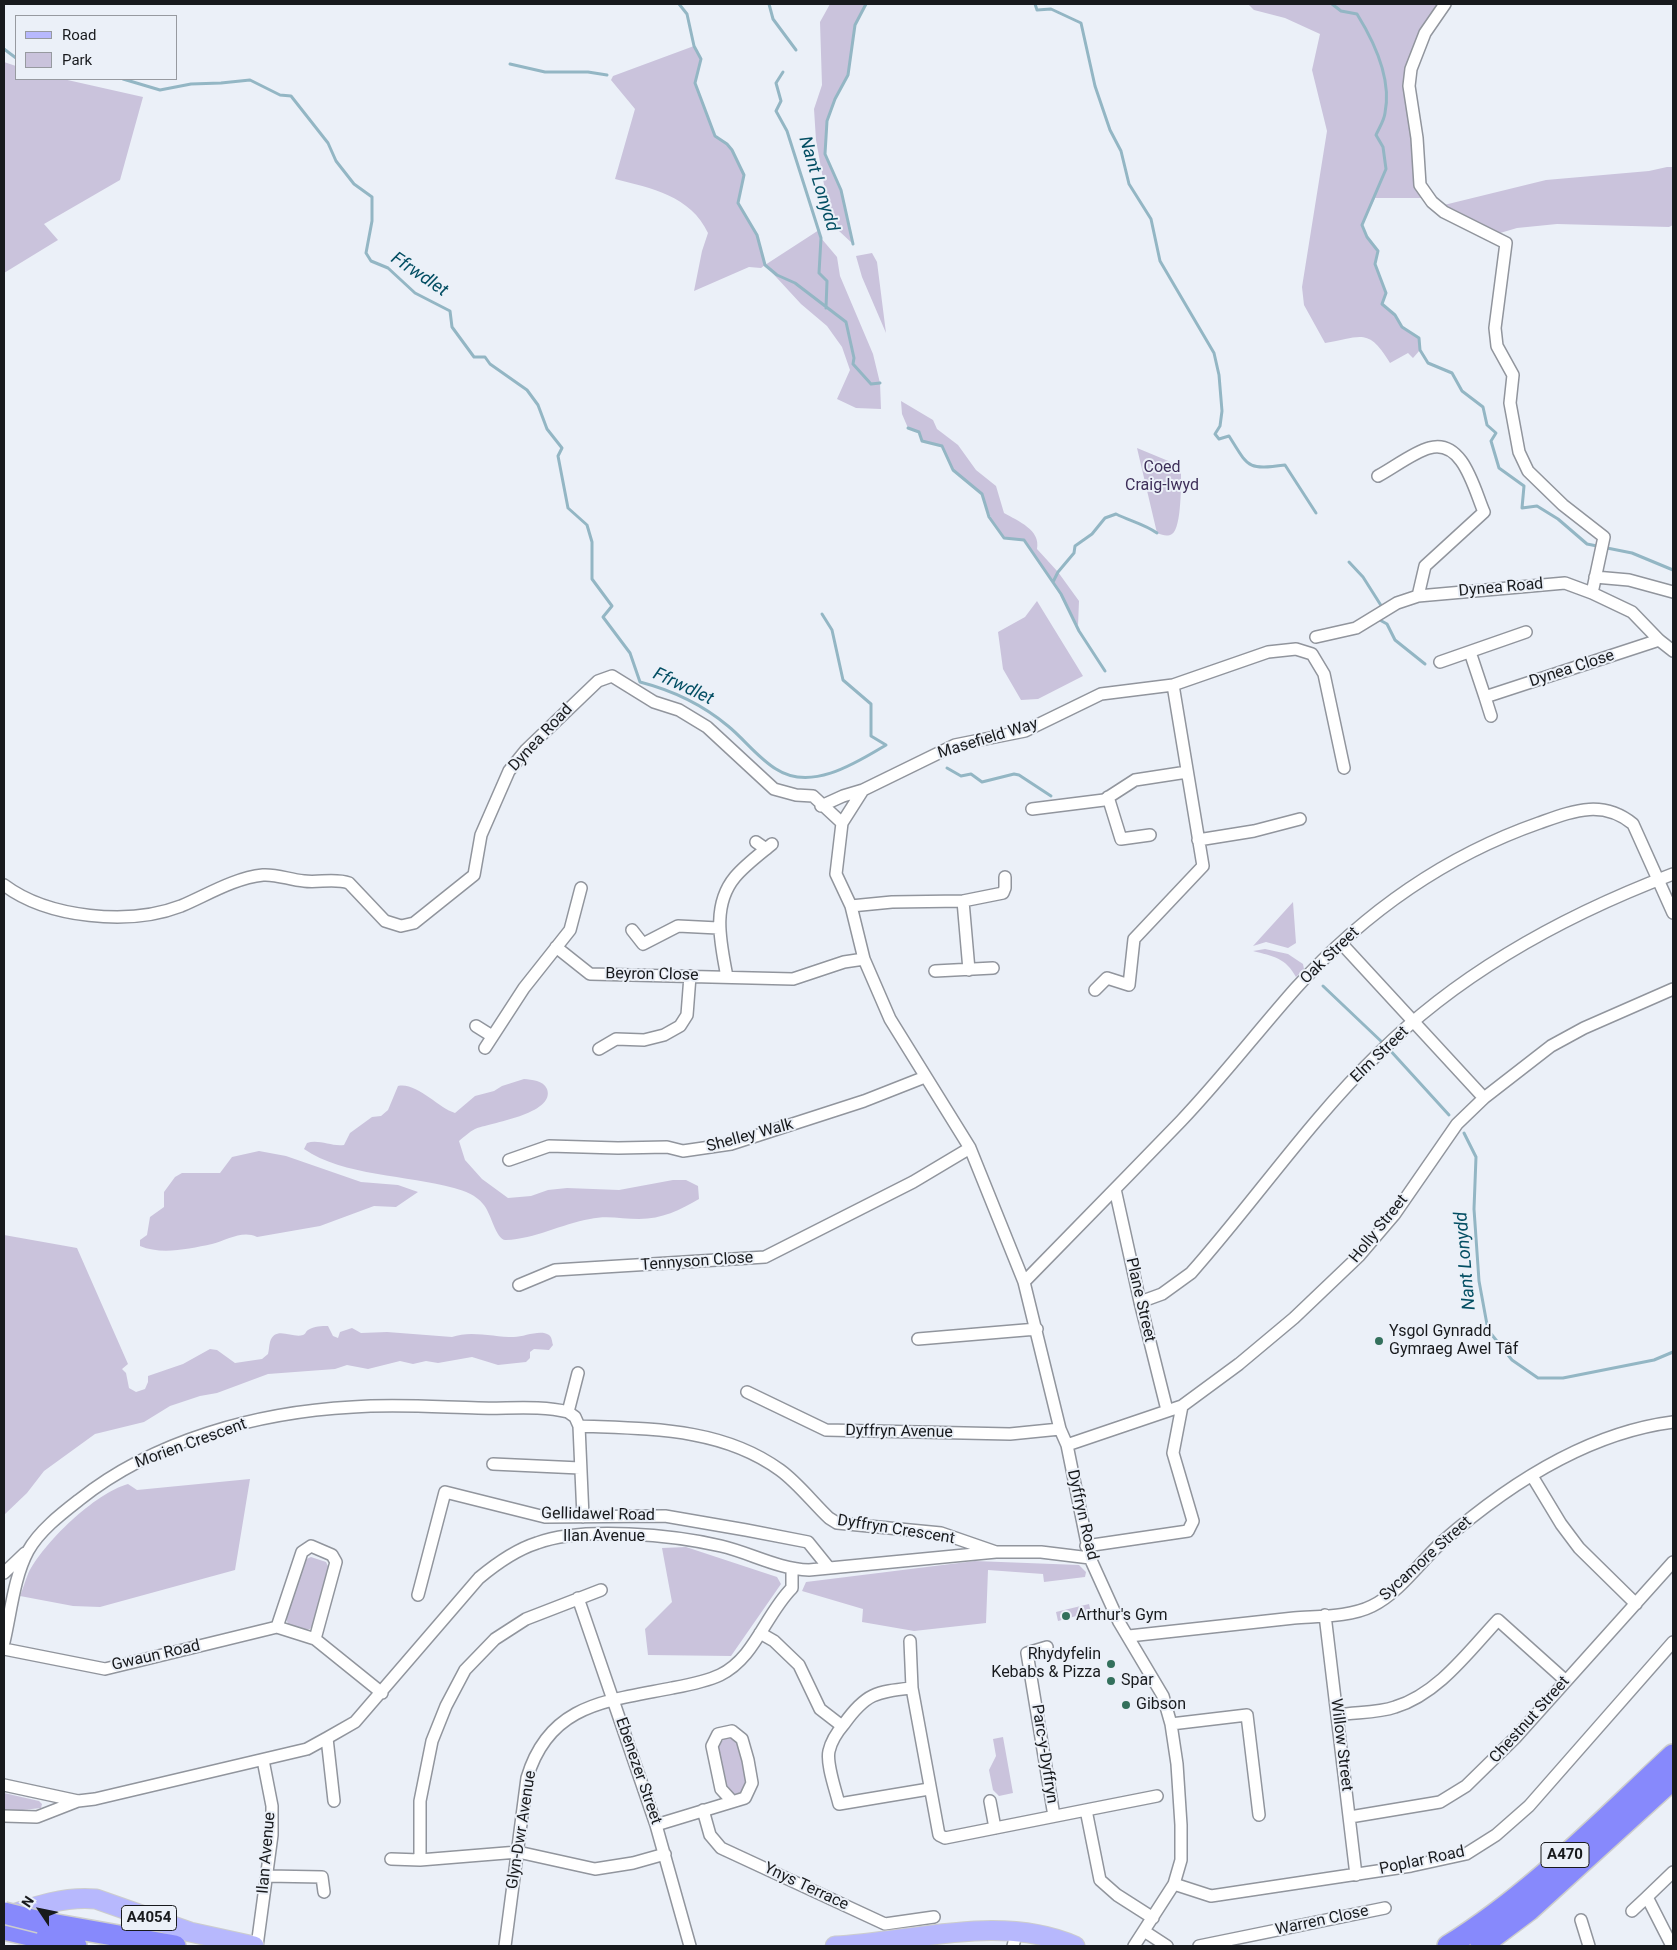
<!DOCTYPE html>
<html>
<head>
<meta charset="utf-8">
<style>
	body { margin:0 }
	#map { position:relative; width:1677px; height:1950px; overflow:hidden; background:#ebf0f8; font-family:Roboto,sans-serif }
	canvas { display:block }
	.frame { position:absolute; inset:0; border:5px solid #181a1d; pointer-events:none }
	.legend { position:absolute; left:15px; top:15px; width:162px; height:65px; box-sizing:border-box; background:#ebf0f8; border:1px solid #979aa0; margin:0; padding:6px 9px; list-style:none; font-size:15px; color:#181a1d }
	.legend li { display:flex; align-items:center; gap:10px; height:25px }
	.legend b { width:25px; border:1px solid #979aa0 }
	.north { position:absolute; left:15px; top:1885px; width:50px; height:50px; -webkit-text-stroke:4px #ebf0f8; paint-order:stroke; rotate:304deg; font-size:14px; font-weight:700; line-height:20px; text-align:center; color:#181a1d }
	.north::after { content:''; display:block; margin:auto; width:18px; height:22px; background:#181a1d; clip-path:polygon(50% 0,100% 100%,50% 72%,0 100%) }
</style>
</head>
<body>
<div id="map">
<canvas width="1677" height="1950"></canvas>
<div class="frame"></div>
<ul class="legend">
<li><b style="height:6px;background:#b7b8fd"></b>Road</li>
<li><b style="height:14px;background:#cac3dc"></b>Park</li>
</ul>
<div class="north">N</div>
</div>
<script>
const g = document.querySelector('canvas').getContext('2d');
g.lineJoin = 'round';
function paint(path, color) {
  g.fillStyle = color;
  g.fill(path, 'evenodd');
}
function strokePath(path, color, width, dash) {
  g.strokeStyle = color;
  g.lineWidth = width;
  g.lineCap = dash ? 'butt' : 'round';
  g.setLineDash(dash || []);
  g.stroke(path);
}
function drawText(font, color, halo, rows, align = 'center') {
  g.font = font + ' Roboto,sans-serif';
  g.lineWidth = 4;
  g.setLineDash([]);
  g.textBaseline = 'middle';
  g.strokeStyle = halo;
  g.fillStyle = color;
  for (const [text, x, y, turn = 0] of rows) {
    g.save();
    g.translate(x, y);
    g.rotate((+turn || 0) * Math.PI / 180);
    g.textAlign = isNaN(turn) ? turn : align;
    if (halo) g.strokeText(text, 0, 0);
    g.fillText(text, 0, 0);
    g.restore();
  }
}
paint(new Path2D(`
	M 830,4 L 866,4 L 855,25 L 848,75 L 835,99 L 827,121 L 825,154 L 841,190 L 853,244 L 839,231 L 825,190 L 816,140 L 814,109 L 822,85 L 820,22 Z
	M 1248,4 L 1437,4 L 1420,41 L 1406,79 L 1424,198 L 1375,198 L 1362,225 L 1367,237 L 1378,251 L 1375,264 L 1386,293 L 1382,304 L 1395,315 L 1402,327 L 1419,338 L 1420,350 L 1413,358 L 1408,353 L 1390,363 C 1368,327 1362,337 1325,343 L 1304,305 L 1302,287 L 1327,131 L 1312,70 L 1320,34 L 1285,18 L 1254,10 Z
	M 694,46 L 701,59 L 695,83 L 715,136 L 727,144 L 732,150 L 744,175 L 738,203 L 757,235 L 765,265 L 819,230 L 821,238 L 837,257 L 840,276 L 873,354 L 880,383 L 881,409 L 856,408 L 837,399 L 850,370 L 842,347 L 827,326 L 801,304 L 765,265 L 761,268 L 749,267 L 694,291 L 702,251 L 708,233 C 691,196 651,188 615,179 L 635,109 L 611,80 L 613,76 Z
	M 4,62 L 16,66 L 16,79 L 63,79 L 143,97 L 120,180 L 44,224 L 58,240 L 4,273 Z
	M 1667,167 L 1673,167 L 1673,225 L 1669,227 L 1557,224 L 1517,228 L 1500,233 L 1451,213 L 1444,205 L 1546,180 L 1649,171 Z
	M 872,253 L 877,262 L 886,333 L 862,277 L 856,256 Z
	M 901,401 L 933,420 L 937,429 L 958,445 L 976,470 L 996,486 L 1004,513 C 1018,521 1041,530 1037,549 L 1058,572 L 1079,601 L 1078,626 L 1061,594 L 1025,541 L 1004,538 L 993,524 L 982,494 L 953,470 L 942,446 L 922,441 L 919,432 L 908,428 L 902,414 Z
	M 1137,448 L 1178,465 L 1181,468 C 1181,480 1182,528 1172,534 C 1167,537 1163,535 1157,533 Z
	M 1037,601 L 1083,676 L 1038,699 L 1021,700 L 1003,669 L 998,632 L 1025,617 Z
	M 1293,902 L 1296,943 L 1288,948 L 1266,942 L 1253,946 Z
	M 1265,949 L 1288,954 L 1303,964 L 1304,969 L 1296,977 C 1286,958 1273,956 1253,951 Z
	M 524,1079 C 532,1080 543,1080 547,1089 C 556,1114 489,1123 475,1129 C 469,1132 464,1137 459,1141 L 465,1160 L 482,1179 L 508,1198 L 531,1196 L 548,1190 L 567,1188 L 619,1190 L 673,1180 L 686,1180 L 698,1186 L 699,1199 C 680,1210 662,1219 639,1219 C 623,1219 606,1215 590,1219 C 561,1224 535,1239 506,1240 C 496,1241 491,1212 483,1204 C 476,1195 465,1191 454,1188 C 408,1175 343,1176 304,1149 L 307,1143 C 319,1139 332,1147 344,1145 L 350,1133 L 372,1117 L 381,1116 L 388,1110 L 398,1086 C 417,1082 438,1108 455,1113 L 475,1096 L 494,1091 L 502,1086 Z
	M 259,1151 L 286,1156 L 361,1182 L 398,1185 L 418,1192 L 396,1207 L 374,1206 L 320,1226 L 257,1237 C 242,1230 228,1240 212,1244 C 189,1249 161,1255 140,1246 L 140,1240 L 147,1235 L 150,1217 L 164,1207 L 164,1192 L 175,1177 L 182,1173 L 220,1173 L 232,1157 Z
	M 4,1235 L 77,1248 L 128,1364 L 122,1369 L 126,1373 L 129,1388 L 136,1392 L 145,1389 L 148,1382 L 148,1376 L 183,1364 L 210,1349 L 217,1350 L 235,1363 L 262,1359 L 268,1354 C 269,1350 269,1346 270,1342 C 275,1325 293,1339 303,1335 C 306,1334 305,1332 308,1330 C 314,1326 322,1326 328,1326 L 333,1336 L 338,1338 L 340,1332 L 352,1328 L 361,1333 L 387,1332 L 452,1337 C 470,1330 494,1337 514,1337 C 524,1337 540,1329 549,1335 C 552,1337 552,1342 553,1345 L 549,1350 L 534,1349 L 530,1352 L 530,1358 L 526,1362 L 498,1365 L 472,1357 L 438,1363 L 426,1361 L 413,1364 L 400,1361 L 368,1369 L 347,1365 L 335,1369 L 268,1374 L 217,1393 L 200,1396 L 170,1406 L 144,1422 L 95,1434 L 44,1471 L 27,1493 L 4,1515 Z
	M 250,1479 L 235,1570 L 100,1607 L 73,1606 L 20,1596 C 23,1589 25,1581 28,1574 C 43,1543 95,1493 128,1484 L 137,1490 Z
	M 686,1547 L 777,1577 L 781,1584 L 731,1656 L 648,1655 L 645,1629 L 672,1602 L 662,1548 Z
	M 311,1557 L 326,1562 L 329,1568 L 314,1623 L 310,1629 L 303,1630 L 289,1627 L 286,1618 L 304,1560 Z
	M 975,1561 L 1079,1565 L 1086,1572 L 1085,1577 L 1044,1582 L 1043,1574 L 988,1570 L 986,1623 L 914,1631 L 862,1622 L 863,1609 L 802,1591 L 806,1582 Z
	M 1089,1604 L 1091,1612 L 1058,1621 L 1056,1612 Z
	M 726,1737 L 733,1737 C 746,1746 755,1786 737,1795 L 729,1793 C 719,1777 710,1750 726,1737 Z
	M 1003,1737 L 1013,1793 L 999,1796 L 993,1790 L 989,1770 L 996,1756 L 993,1739 Z
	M 4,1793 L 39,1801 L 42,1804 L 41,1808 L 4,1812 Z`), '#cac3dc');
strokePath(new Path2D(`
	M 679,4 L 687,14 L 694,46 L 701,59 L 695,83 L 715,136 L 727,144 L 732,150 L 744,175 L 738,203 L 757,235 L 765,265 L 777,275 L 795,283 L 846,322 L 854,358 L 853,364 L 871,384 L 880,383
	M 769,4 L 773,19 L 796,50
	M 1035,4 L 1037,10 L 1051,9 L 1081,23 L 1095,86 L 1110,130 L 1121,151 L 1129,184 L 1151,219 L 1160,261 L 1214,353 L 1219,375 L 1222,411 L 1220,426 L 1215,434 L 1219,439 L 1229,436 C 1249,468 1247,470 1285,465 L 1316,513
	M 1332,4 L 1341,11 L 1357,14 C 1375,43 1392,79 1385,113 C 1384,121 1379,128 1376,135 L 1383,147 L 1386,169 L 1362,225 L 1367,237 L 1378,251 L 1375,264 L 1386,293 L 1382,304 L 1395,315 L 1402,327 L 1419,338 L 1420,350 L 1428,363 L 1452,373 L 1462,391 L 1483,407 L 1487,425 L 1496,433 L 1491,441 L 1499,468 L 1524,486 L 1522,508 L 1537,506 L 1558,519 L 1587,544 L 1632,553 L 1673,570
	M 4,49 L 16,58
	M 510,64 L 545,72 L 588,72 L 607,75
	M 783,72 L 776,83 L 781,101 L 776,111 L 787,131 L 821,238 L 819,273 L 827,281 L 826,308
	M 123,79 L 160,90 L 191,84 L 221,83 L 250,80 L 280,95 L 291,96 L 328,143 L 336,161 L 354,184 L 372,197 L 372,221 L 366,253 L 371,261 L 388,268 L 415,293 L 450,311 L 452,327 L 474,357 L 485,357 L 490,364 L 527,390 L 538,405 L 547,429 L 562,448 L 558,456 L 568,508 L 587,525 L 592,542 L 592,579 L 612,606 L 603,617 L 630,653 L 640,682 C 671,690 703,705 728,726 C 744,739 758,758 776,769 C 811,792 856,763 886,745 L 871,736 L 871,704 L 843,680 L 832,630 L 822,614
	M 853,244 L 841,190 L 825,154 L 827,121 L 835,99 L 848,75 L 855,25 L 866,4
	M 908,428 L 919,432 L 922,441 L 942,446 L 953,470 L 982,494 L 989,517 L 1004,538 L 1024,540 L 1061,594 L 1079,631 L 1105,671
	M 1349,562 L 1363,577 L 1382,607 L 1381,610
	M 1053,582 L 1058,572 L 1074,553 L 1075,546 L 1092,534 L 1105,518 L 1116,514 C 1130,521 1144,524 1157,533
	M 1378,619 L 1387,624 L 1395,640 L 1425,664
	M 947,768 L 961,776 L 971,774 L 982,782 L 1014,774 L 1019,775 L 1051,796
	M 1323,986 L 1384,1044
	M 1388,1048 L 1449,1115
	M 1464,1133 L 1476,1157 L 1474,1209 L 1479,1281 L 1488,1330 L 1512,1360 L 1538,1378 L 1563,1378 L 1654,1360 L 1673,1352`), '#93b6c4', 3);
const street = new Path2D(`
	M 1445,4 L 1425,33 L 1411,69 L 1409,86 L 1417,138 L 1420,185 L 1432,202 L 1444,212 L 1506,243 L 1495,328 L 1497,346 L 1513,375 L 1510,403 L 1519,452 L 1528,471 L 1563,505 L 1604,537 L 1592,593
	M 1378,476 C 1393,468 1414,452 1429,448 C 1463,438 1474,489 1484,512 L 1425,566 L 1418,596
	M 1595,577 L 1629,580 L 1673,592
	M 1316,637 L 1356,628 L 1397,603 L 1418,596 L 1565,583 L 1592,593 L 1632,612 L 1659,640 L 1673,651
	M 1470,652 L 1485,697 L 1659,640
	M 1440,662 L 1526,632
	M 1485,697 L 1491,716
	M 1108,797 L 1121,839 L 1150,835
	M 821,806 L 843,796 L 863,790
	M 1032,809 L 1104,800 L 1135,780 L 1187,772
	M 1198,840 L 1254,831 L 1300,819
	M 756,842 L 766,849
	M 4,885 C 48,918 129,926 181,906 C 207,895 234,878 263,875 C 277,874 290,880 304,881 C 318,883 335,878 349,883 L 385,921 L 401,926 L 414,923 L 474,875 L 481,835 L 509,771 L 526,750 L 598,681 L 612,676 L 654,702 L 679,710 L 707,727 L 774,789 L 796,795 L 813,796 L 842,823
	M 963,901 L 969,970
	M 851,906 L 892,902 L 963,901 L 1003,893 L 1005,888 L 1005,877
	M 632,930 L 643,944 L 678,926 L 718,928
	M 1341,943 L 1484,1098
	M 556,947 L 590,974 L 793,979 L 844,962 L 864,959
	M 935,971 L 993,968
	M 727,977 C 721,944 711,906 735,877 C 745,865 760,854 772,844
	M 1095,990 L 1107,978 L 1129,985 L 1134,939 L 1203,866 L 1173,685
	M 476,1026 L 492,1036
	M 485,1048 L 524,988 L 570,930 L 581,888
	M 599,1049 L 616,1039 L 644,1040 L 664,1035 L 680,1026 L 687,1015 L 690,976
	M 509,1160 L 549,1146 L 618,1148 L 667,1147 L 683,1151 L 731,1144 L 864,1101 L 925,1077
	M 1115,1189 L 1140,1302 L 1167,1410
	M 1024,1282 C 1076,1229 1129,1175 1181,1121 C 1221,1079 1257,1032 1296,988 C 1363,914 1445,856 1539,823 C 1573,811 1602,799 1633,824 L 1673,913
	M 519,1285 L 555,1270 L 765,1257 L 913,1182 L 970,1148
	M 1140,1302 L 1162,1294 L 1191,1273 C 1254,1202 1309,1121 1378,1054 C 1460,972 1565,915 1673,874
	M 918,1339 L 1037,1329
	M 578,1373 L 568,1412 L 575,1417 L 579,1426 L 583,1517
	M 747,1392 L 826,1430 L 1010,1434 L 1060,1429
	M 579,1426 C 648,1429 721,1427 780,1470 C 798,1483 813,1503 829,1518 L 837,1523 L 941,1533 L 996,1552 L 1041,1552 L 1090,1558
	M 1067,1445 L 1182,1406 L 1239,1364 L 1294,1318 L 1359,1256 L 1394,1215 L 1457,1124 L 1484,1098 L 1551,1046 L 1584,1028 L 1673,989
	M 493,1464 L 580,1468
	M 1532,1476 L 1561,1524 L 1579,1548 L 1636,1604
	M 1086,1546 L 1188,1531 L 1193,1521 L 1173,1453 L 1182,1406
	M 4,1573 L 25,1553
	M 418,1595 L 445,1492 L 545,1517 L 665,1516 L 746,1530 L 808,1542 L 829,1568
	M 578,1598 L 656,1825 L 690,1946
	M 1325,1615 L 1356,1875
	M 277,1627 L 302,1552 L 311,1546 L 332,1555 L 336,1562 L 315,1639
	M 760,1633 L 774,1641 L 799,1665 L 820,1709 L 842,1726
	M 1129,1636 C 1184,1630 1239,1624 1294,1618 C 1319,1616 1350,1617 1372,1606 C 1400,1592 1419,1563 1442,1542 C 1506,1486 1587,1433 1673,1422
	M 910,1641 L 912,1688 L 939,1835 L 945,1838 L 1086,1810 L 1100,1880 L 1117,1895 L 1153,1918
	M 4,1642 C 11,1612 14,1577 28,1551 C 39,1531 61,1514 79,1500 C 154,1440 258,1412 353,1407 C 395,1404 437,1407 478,1408 C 507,1409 540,1405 568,1412
	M 1047,1647 L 1027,1653 L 1054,1816
	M 4,1649 L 105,1669 L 277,1627 L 315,1639 L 382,1693
	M 912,1688 C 876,1692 866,1693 844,1724 C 838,1731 831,1742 829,1751 C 826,1764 836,1791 839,1804 L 929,1789
	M 1338,1715 C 1356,1712 1378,1713 1395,1707 C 1438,1694 1469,1651 1498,1620 L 1566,1681
	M 1171,1724 L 1247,1715 L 1259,1815
	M 327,1738 L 334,1801
	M 4,1785 L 78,1801 L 95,1799 L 307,1749 L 327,1738 L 355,1722 L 479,1578 C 497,1563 515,1550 537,1543 C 583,1526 674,1535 721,1546 C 751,1553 778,1569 809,1570 L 996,1552
	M 990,1801 L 995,1828
	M 703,1810 L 710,1835 L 721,1848 L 885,1924 L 934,1917
	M 1086,1810 L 1157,1796
	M 4,1816 L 37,1817 L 78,1801
	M 1350,1817 L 1440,1802 L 1466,1786 L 1515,1738 L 1673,1562
	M 656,1825 L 745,1798 L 752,1783 L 748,1760 L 742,1739 L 732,1731 L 718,1734 L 712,1746 L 721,1789 L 732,1801
	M 391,1859 L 420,1860 L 518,1852 L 595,1869 L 633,1863 L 665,1854
	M 420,1860 L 420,1801 L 432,1741 L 446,1706 L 465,1670 L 495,1639 L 526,1619 L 601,1590
	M 267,1876 L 322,1877 L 324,1892
	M 1174,1884 L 1211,1896 L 1411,1866 L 1466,1854 L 1496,1835 L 1529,1806 L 1673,1642
	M 1632,1911 L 1647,1897
	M 1581,1920 L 1589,1946
	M 1144,1931 L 1167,1946
	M 257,1946 L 272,1835 L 272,1806 L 263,1760
	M 505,1946 L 527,1778 C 549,1704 606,1701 672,1688 C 688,1685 705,1682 720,1675 C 755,1658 765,1615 792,1588 L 792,1570
	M 1013,1946 L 1017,1931
	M 1134,1946 L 1174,1884 L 1181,1860 L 1181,1825 L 1177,1764 L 1171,1724 L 1163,1696 L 1119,1622 L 1090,1558 L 1067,1445 L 1060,1429 L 1024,1282 L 970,1148 L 890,1019 L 864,959 L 851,906 L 836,874 L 842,823 L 863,790 L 955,745 L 1025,731 L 1101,694 L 1173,685 L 1268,652 L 1296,649 L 1312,654 L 1324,674 L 1344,768
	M 1199,1946 L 1385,1908
	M 1672,1946 L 1647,1897 L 1673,1872`);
const primary = new Path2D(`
	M 7,1916 C 36,1906 65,1896 96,1899 L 190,1932 L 254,1946
	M 835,1946 C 912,1942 1002,1913 1075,1946`);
const highway = new Path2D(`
	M 40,1922 L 175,1946
	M 4,1929 L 76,1946
	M 1448,1946 C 1532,1894 1602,1821 1673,1755
	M 1481,1946 L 1529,1910 L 1673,1779`);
strokePath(street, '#91959d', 14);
strokePath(primary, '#cccdcd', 21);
strokePath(highway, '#cccdcd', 24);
strokePath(street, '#fff', 11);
strokePath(primary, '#b7b8fd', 19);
strokePath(highway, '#8789fc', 21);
const highwayBridge = new Path2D(`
	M 4,1913 L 40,1922`);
strokePath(highwayBridge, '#cccdcd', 24, []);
strokePath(highwayBridge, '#8789fc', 21);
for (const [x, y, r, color] of [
	[1379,1341,5,"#33705c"],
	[1066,1616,5,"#33705c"],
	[1111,1664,5,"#33705c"],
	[1111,1681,5,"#33705c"],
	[1126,1705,5,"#33705c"]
]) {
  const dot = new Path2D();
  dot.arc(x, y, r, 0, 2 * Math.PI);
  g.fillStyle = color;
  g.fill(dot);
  strokePath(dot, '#ebf0f8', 2);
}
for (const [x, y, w] of [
	[1565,1855,48],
	[149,1918,55]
]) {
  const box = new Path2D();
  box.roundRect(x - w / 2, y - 12.5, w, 25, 4);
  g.fillStyle = '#ebf0f8';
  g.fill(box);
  strokePath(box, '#181a1d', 1);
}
drawText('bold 15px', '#181a1d', null, [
	["A470",1565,1855],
	["A4054",149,1918]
]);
drawText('16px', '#3e2f59', '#ebf0f8', [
	["Coed",1162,468],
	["Craig-lwyd",1162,486]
]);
drawText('16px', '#181a1d', '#ebf0f8', [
	["Dynea Road",1501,588,-5],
	["Dynea Close",1572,669,-18],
	["Dynea Road",541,738,-47],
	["Masefield Way",988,739,-17],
	["Oak Street",1330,956,-44],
	["Beyron Close",652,975,1],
	["Elm Street",1380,1055,-44],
	["Shelley Walk",750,1136,-15],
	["Holly Street",1379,1229,-51],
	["Tennyson Close",697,1262,-4],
	["Plane Street",1140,1300,77],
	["Dyffryn Avenue",899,1432,1],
	["Morien Crescent",191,1444,-20],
	["Gellidawel Road",598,1515,1],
	["Dyffryn Road",1082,1515,77],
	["Dyffryn Crescent",896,1530,9],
	["Ilan Avenue",604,1537],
	["Sycamore Street",1426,1559,-42],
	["Gwaun Road",156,1656,-13],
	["Chestnut Street",1530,1720,-48],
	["Willow Street",1341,1745,83],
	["Parc-y-Dyffryn",1044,1754,81],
	["Ebenezer Street",638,1771,71],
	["Glyn-Dwr Avenue",522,1830,-81],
	["Ilan Avenue",267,1853,-85],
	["Poplar Road",1422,1861,-12],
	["Ynys Terrace",806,1887,25],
	["Warren Close",1322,1921,-12]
]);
drawText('16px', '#181a1d', '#ebf0f8', [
	["Ysgol Gynradd",1389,1332],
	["Gymraeg Awel Tâf",1389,1350],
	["Arthur's Gym",1076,1616],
	["Rhydyfelin",1101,1655,"right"],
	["Kebabs & Pizza",1101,1673,"right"],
	["Spar",1121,1681],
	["Gibson",1136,1705]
], 'left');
drawText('italic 18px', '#034e63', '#ebf0f8', [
	["Nant Lonydd",818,184,73],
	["Ffrwdlet",419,275,34],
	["Ffrwdlet",683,687,25],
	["Nant Lonydd",1466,1261,-95]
]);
</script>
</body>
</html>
